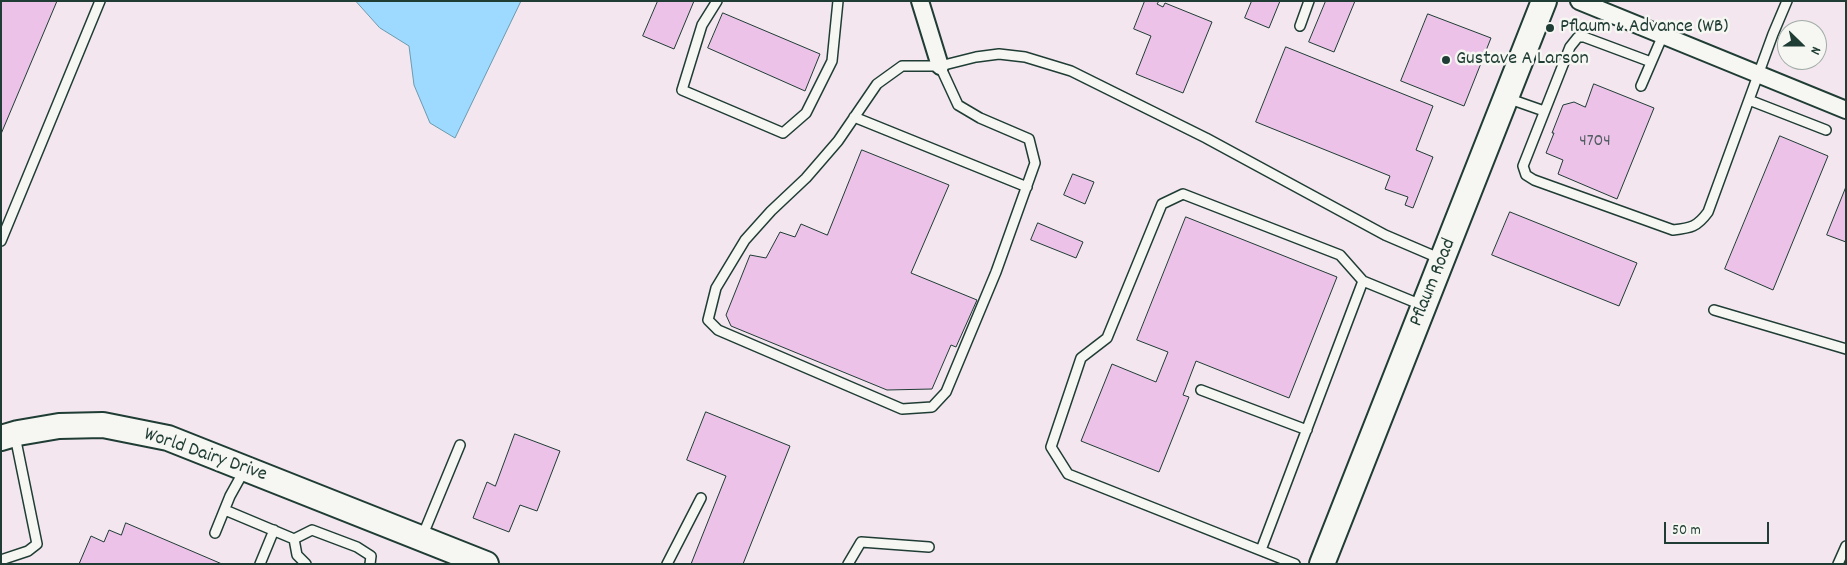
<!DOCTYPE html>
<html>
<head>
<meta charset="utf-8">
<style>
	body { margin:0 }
	#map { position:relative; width:1847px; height:565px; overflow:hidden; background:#f6f6f2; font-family:Dekko,sans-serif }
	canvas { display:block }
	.frame { position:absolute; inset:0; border:2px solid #1f3d34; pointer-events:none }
	.north { position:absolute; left:1777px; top:20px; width:50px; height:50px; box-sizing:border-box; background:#f6f6f2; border:1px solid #a0aca6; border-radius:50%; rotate:112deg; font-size:14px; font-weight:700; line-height:20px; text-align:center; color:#1f3d34 }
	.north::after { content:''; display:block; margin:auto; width:18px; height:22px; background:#1f3d34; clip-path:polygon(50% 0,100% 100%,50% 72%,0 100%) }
	.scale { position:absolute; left:1664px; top:522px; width:105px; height:22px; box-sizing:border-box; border:2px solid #1f3d34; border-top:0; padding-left:6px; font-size:15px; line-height:18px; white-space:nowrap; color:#1f3d34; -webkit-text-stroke:4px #f6f6f2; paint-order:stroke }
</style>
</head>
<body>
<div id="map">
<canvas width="1847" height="565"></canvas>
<div class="frame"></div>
<div class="north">N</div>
<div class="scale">50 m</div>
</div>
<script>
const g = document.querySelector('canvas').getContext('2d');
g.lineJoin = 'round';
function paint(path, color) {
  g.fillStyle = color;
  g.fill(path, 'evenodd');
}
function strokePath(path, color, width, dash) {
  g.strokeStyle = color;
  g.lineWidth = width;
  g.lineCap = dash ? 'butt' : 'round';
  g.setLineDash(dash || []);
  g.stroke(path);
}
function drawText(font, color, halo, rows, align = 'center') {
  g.font = font + ' Dekko,sans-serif';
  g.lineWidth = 5;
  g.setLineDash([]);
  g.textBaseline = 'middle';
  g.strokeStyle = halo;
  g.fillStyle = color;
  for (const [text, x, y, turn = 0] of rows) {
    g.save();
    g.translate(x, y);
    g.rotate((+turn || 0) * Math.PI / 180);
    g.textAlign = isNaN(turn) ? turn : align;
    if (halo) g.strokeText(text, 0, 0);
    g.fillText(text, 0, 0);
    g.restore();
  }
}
paint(new Path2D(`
	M 1,1 L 1846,1 L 1846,564 L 1,564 ZM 1787,30 L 1817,30 L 1817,60 L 1787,60 Z`), '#f3e6ef');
const water = new Path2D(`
	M 356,1 L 521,1 L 455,138 L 430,123 L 414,85 L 409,46 L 380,28 Z`);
paint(water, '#9ed9ff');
strokePath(water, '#6b9bae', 1);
const building = new Path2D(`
	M 1,1 L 57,1 L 1,134 Z
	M 658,1 L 694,1 L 674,49 L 643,36 Z
	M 1145,1 L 1159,1 L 1157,4 L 1163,7 L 1165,3 L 1212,22 L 1183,93 L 1136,74 L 1151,36 L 1134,29 Z
	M 1252,1 L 1280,1 L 1269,28 L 1245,18 Z
	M 1326,1 L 1355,1 L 1334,52 L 1309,42 Z
	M 723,13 L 820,54 L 805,91 L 708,48 Z
	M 1428,14 L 1491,38 L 1464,106 L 1401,81 Z
	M 1286,47 L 1433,106 L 1416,150 L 1433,157 L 1413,208 L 1405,205 L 1408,197 L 1385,189 L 1390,176 L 1256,122 Z
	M 1594,84 L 1654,108 L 1617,199 L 1558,174 L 1563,160 L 1546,153 L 1554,133 L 1552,133 L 1563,105 L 1574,102 L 1585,107 Z
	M 1780,136 L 1828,156 L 1773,290 L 1725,269 Z
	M 862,150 L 949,185 L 911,273 L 977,300 L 956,347 L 951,345 L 932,389 L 887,390 L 731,326 L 726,315 L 750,255 L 766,258 L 780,232 L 795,237 L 801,224 L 827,235 Z
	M 1073,174 L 1094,182 L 1085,204 L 1064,195 Z
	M 1846,187 L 1846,242 L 1827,235 Z
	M 1510,212 L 1637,263 L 1619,306 L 1492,255 Z
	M 1186,217 L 1337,277 L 1289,398 L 1196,361 L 1183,395 L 1189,397 L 1159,472 L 1081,441 L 1112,364 L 1156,382 L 1168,352 L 1137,340 Z
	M 1038,223 L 1083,242 L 1076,258 L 1031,240 Z
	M 706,412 L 790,446 L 743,564 L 691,564 L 726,476 L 687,460 Z
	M 515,434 L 560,451 L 537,511 L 520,505 L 509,532 L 473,518 L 487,482 L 495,486 Z
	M 126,523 L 222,564 L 79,564 L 91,536 L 104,542 L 109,530 L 121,535 Z`);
paint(building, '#ecc2e9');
strokePath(building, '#1f3d34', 1);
const lane = new Path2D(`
	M 717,1 L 702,25 L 682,90 L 783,133 L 806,113 L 832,61 L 838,1
	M 1300,26 L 1309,1
	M 1651,62 L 1584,37 L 1578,37 L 1570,47 L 1523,166 L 1526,175 L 1534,180 L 1673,230 C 1691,228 1697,227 1708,212 L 1773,34 L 1787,1
	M 940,66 L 958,105 L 980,118 L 1029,139 L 1035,163 L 996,272 L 946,392 L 932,407 L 902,409 L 718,330 L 708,320 L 716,288 L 745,240 L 771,211 L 806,178 L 838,141 L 877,84 L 902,66 L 940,66 L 976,57 L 999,54 L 1025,57 L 1071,71 L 1206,138 L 1385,235 L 1441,259
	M 1641,86 L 1663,35
	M 1507,98 L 1544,111
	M 1749,100 L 1826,130
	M 854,117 L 1027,187
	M 1,241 L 100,1
	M 1714,310 L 1846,349
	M 1201,390 L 1307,430
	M 225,510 L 294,539 L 312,530 L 357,547 L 371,556 L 370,564
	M 215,533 L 230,496 L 245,469
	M 422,537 L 460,445
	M 294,539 L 297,555 L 306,564
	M 1261,550 L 1363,281
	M 1,560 L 28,551 L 37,544 L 15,436
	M 260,564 L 274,530
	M 667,564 L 701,498
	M 848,564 L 861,542 L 929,547
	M 1295,564 L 1068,474 L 1051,447 L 1081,358 L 1107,338 L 1162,204 L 1183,194 L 1340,255 L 1363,281 L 1424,306
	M 1838,564 L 1846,546`);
const street = new Path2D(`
	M 920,1 L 940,66
	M 1579,1 L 1846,110`);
const secondary = new Path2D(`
	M 1,438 L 18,433 L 59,426 L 103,425 L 168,438 L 486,564
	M 1322,564 L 1544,1`);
strokePath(lane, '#1f3d34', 12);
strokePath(street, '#1f3d34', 20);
strokePath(secondary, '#1f3d34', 28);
strokePath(lane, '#f6f6f2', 9);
strokePath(street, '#f6f6f2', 16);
strokePath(secondary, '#f6f6f2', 24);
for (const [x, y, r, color] of [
	[1550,28,5,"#1f3d34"],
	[1446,60,5,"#1f3d34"]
]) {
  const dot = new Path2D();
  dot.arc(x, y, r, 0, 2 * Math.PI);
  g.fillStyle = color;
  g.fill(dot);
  strokePath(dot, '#f6f6f2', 2);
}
drawText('18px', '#525e61', null, [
	["4704",1595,143]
]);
drawText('20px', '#1f3d34', '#f6f6f2', [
	["Pflaum & Advance (WB)",1560,28],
	["Gustave A Larson",1456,60]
], 'left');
drawText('20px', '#1f3d34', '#f6f6f2', [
	["Pflaum Road",1434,283,-68],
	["World Dairy Drive",205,456,19]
]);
</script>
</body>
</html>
